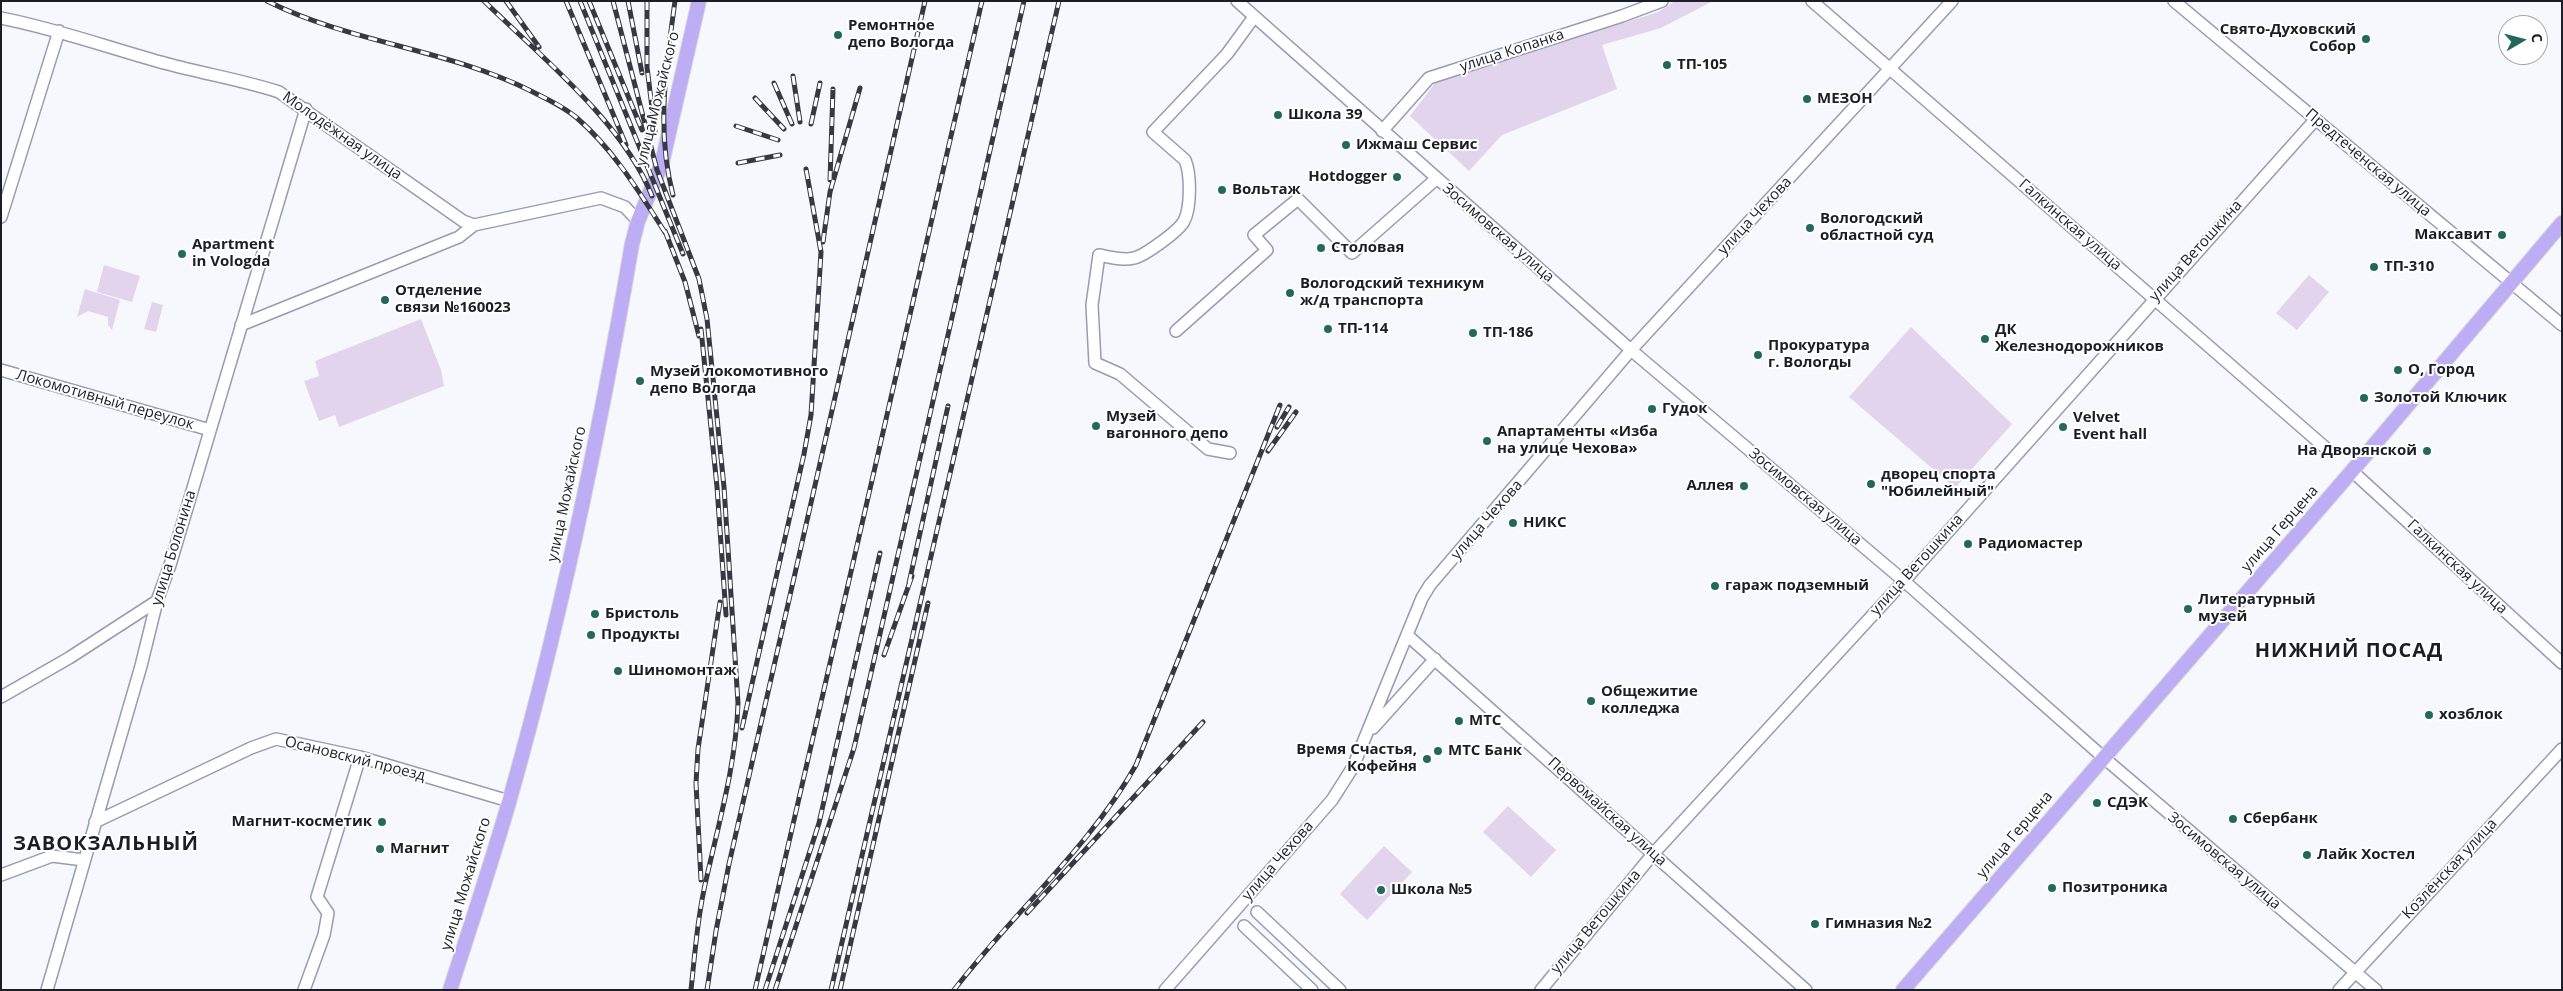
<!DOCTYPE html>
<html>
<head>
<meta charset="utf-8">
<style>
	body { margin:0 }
	#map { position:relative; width:2563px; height:991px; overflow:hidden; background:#f7f8fe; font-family:"Open Sans",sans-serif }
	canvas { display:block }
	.frame { position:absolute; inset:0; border:2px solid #1b1e27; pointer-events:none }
	.north { position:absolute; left:2498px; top:15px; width:50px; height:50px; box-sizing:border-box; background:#fff; border:1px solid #a4a5a9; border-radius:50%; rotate:82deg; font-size:14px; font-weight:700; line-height:20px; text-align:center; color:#1b1e27 }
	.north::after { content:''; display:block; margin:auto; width:18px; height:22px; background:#24685b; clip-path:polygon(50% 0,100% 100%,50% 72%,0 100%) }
</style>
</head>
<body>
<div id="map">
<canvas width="2563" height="991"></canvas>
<div class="frame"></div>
<div class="north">С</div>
</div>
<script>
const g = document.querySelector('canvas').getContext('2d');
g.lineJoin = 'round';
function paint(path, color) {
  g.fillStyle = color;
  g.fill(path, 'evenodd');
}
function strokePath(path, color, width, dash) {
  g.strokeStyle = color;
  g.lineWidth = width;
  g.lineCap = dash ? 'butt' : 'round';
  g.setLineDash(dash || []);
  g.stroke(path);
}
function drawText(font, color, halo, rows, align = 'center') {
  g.font = font + ' "Open Sans",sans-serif';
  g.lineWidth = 4;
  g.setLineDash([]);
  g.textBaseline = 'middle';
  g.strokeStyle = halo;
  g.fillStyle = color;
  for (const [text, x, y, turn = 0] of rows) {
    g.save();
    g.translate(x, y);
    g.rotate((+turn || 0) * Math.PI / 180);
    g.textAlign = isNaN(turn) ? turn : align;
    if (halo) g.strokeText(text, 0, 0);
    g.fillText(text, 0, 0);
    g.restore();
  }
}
paint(new Path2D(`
	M 1675,1 L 1713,1 L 1661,28 L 1602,45 L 1617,89 L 1502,135 L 1469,171 L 1410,116 L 1435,83 L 1658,12 Z
	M 104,265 L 140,276 L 132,302 L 97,292 Z
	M 2309,275 L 2329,292 L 2297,330 L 2276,313 Z
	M 85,289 L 120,300 L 112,330 L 108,325 L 108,317 L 88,311 L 77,317 Z
	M 152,302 L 163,305 L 156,332 L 144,329 Z
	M 421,319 L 441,370 L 444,386 L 339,427 L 335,415 L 319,421 L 304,381 L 319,376 L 315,361 Z
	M 1911,327 L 2012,424 L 1955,488 L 1849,397 Z
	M 1508,806 L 1556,850 L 1531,877 L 1483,832 Z
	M 1384,846 L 1412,872 L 1367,920 L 1340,894 Z`), '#e1d4ec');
const minor = new Path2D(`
	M 1237,1 L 1631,350 L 1904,581 L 2103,757 L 2376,990
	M 1812,1 L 2328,450
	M 2174,1 L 2562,325
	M 1,18 C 58,29 112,49 168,64 C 205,74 242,80 279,92 L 463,221 L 474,225 L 601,198 L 625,207 L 638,221
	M 1382,131 L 1429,78 L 1622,16 L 1662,1
	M 1,217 L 59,31
	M 241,325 L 459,237 L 474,225
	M 1176,331 L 1267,250 L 1254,235 L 1298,199 L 1352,253 L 1436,179
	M 1,370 L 210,430
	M 1230,453 L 1208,449 L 1120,374 L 1095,363 L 1092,305 L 1099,255 C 1110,257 1123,261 1134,258 C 1144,256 1179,231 1184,221 C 1191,208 1191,174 1185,160 L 1153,132 L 1227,54 L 1254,17
	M 2352,471 L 2562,663
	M 1407,635 L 1806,990
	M 1,697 L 69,658 L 157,601
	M 1373,728 L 1435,659
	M 95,822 L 251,748 L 276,739 L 360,757 L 509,801
	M 1,875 L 52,856 L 84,860
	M 1257,912 L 1340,990
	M 1244,926 L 1312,990
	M 47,990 L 141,666 L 157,601 L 170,565 L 306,109
	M 304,990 L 324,935 L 328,913 L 317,897 L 360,757
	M 1165,990 L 1332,800 L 1353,767 L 1422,598 L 1430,585 L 1631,350 L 1952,1
	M 1541,990 L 1653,854 L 1904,581 L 2315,120
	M 2339,990 L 2562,749`);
const major = new Path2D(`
	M 450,990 C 470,927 491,865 509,802 C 561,619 600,431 632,244 L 638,221 L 662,163 L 699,1
	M 1903,990 L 2352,471 L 2562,223`);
strokePath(minor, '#959cb4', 14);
strokePath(major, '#d6d6d8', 16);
strokePath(minor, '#fff', 11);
strokePath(major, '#bcadf4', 14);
const rail = new Path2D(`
	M 267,1 C 351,43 447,49 531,91 C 547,99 563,106 577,118 C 615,151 641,195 668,237
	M 484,1 C 540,56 623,122 652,196
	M 506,1 L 539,47
	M 566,1 L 626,145
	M 580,1 L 683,254
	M 589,1 L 642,130
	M 613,1 L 657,170 L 699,279 L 707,319 L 724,487 L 738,703 C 736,763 720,818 707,876 C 698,913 695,952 691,990
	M 628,1 L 642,73
	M 647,1 L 647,67 L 655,132
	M 793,76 L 800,122
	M 774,83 L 792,124
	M 755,98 L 784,129
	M 811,124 L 820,83
	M 736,126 L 778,140
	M 738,163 L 780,155
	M 830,180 L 833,89
	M 673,195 C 656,130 666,67 675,1
	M 665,231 L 685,282 L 699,336
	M 823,242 L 830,192 L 860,88
	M 701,329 L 717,487 L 726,615
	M 1277,427 L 1289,407
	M 1268,451 L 1296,412
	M 909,583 L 948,406
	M 884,655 L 912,576
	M 742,728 L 804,454 L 811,415 L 821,252 L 806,169
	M 701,880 L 696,783 L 698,749 L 720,602
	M 1027,913 L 1203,722
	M 707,990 L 716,931 L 729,864 L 925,1
	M 755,990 L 982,1
	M 765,990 L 819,823 L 880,553
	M 775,990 L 854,748 L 1024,1
	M 831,990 L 1059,1
	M 840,990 L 928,603
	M 954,990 C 1012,914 1090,847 1136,765 L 1280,405`);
strokePath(rail, '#363941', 5);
strokePath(rail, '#fff', 3, [9]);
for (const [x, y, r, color] of [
	[838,35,5,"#24685b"],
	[2366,39,5,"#24685b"],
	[1667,65,5,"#24685b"],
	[1807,99,5,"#24685b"],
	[1278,115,5,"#24685b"],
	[1346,145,5,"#24685b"],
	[1397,177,5,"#24685b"],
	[1222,190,5,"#24685b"],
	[1810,228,5,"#24685b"],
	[2502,235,5,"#24685b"],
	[1321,248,5,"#24685b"],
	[182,254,5,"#24685b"],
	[2374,267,5,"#24685b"],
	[1290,293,5,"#24685b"],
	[385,300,5,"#24685b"],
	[1328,329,5,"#24685b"],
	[1473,333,5,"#24685b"],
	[1985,339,5,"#24685b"],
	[1758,355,5,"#24685b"],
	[2398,370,5,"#24685b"],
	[640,381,5,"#24685b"],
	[2364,398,5,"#24685b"],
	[1652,409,5,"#24685b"],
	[1096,426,5,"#24685b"],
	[2063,427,5,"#24685b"],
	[1487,441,5,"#24685b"],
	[2427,451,5,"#24685b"],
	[1871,484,5,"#24685b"],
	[1744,486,5,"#24685b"],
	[1513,523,5,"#24685b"],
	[1968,544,5,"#24685b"],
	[1715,586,5,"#24685b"],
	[2188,609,5,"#24685b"],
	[595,614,5,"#24685b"],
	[591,635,5,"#24685b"],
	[618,671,5,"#24685b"],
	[1591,701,5,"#24685b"],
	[2429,715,5,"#24685b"],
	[1459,721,5,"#24685b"],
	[1438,751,5,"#24685b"],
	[1427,759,5,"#24685b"],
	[2097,803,5,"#24685b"],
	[2233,819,5,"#24685b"],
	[382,822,5,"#24685b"],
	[380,849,5,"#24685b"],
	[2307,855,5,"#24685b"],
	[2052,888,5,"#24685b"],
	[1381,890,5,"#24685b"],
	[1815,924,5,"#24685b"]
]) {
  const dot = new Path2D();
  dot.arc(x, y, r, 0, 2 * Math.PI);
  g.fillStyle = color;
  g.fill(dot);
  strokePath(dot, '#fff', 2);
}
drawText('bold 15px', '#1b1e27', '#fff', [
	["Ремонтное",848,26],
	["депо Вологда",848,43],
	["Свято-Духовский",2356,30,"right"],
	["Собор",2356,47,"right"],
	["ТП-105",1677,65],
	["МЕЗОН",1817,99],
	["Школа 39",1288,115],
	["Ижмаш Сервис",1356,145],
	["Hotdogger",1387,177,"right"],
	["Вольтаж",1232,190],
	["Вологодский",1820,219],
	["областной суд",1820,236],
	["Максавит",2492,235,"right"],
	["Apartment",192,245],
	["in Vologda",192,262],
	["Столовая",1331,248],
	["ТП-310",2384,267],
	["Вологодский техникум",1300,284],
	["ж/д транспорта",1300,301],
	["Отделение",395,291],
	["связи №160023",395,308],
	["ТП-114",1338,329],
	["ДК",1995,330],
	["Железнодорожников",1995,347],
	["ТП-186",1483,333],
	["Прокуратура",1768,346],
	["г. Вологды",1768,363],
	["О, Город",2408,370],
	["Музей локомотивного",650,372],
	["депо Вологда",650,389],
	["Золотой Ключик",2374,398],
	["Гудок",1662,409],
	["Музей",1106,417],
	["вагонного депо",1106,434],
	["Velvet",2073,418],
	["Event hall",2073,435],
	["Апартаменты «Изба",1497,432],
	["на улице Чехова»",1497,449],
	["На Дворянской",2417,451,"right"],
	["дворец спорта",1881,475],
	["\"Юбилейный\"",1881,492],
	["Аллея",1734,486,"right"],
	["НИКС",1523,523],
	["Радиомастер",1978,544],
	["гараж подземный",1725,586],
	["Литературный",2198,600],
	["музей",2198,617],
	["Бристоль",605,614],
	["Продукты",601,635],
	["Шиномонтаж",628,671],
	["Общежитие",1601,692],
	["колледжа",1601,709],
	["хозблок",2439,715],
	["МТС",1469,721],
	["Время Счастья,",1417,750,"right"],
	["Кофейня",1417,767,"right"],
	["МТС Банк",1448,751],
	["СДЭК",2107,803],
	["Сбербанк",2243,819],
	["Магнит-косметик",372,822,"right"],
	["Магнит",390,849],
	["Лайк Хостел",2317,855],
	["Позитроника",2062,888],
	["Школа №5",1391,890],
	["Гимназия №2",1825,924]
], 'left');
drawText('15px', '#1b1e27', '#fff', [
	["улица Копанка",1512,51,-18],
	["улица Можайского",658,99,-76],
	["Молодёжная улица",342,136,35],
	["Предтеченская улица",2368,163,40],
	["улица Чехова",1755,216,-47],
	["Галкинская улица",2070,225,41],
	["Зосимовская улица",1498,233,41],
	["улица Ветошкина",2196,251,-48],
	["Локомотивный переулок",105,400,16],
	["улица Можайского",567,494,-78],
	["Зосимовская улица",1805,497,40],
	["улица Чехова",1487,520,-49],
	["улица Герцена",2280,529,-49],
	["улица Болонина",174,548,-73],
	["улица Ветошкина",1917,565,-48],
	["Галкинская улица",2457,567,43],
	["Осановский проезд",355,759,14],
	["Первомайская улица",1607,812,42],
	["улица Герцена",2015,835,-50],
	["улица Чехова",1278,861,-49],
	["Зосимовская улица",2224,861,40],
	["Козлёнская улица",2450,869,-47],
	["улица Можайского",466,884,-73],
	["улица Ветошкина",1596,922,-50]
]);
g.letterSpacing = '1px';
drawText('bold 20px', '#1b1e27', '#fff', [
	["НИЖНИЙ ПОСАД",2349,651],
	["ЗАВОКЗАЛЬНЫЙ",106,844]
]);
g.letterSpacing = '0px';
</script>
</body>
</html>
